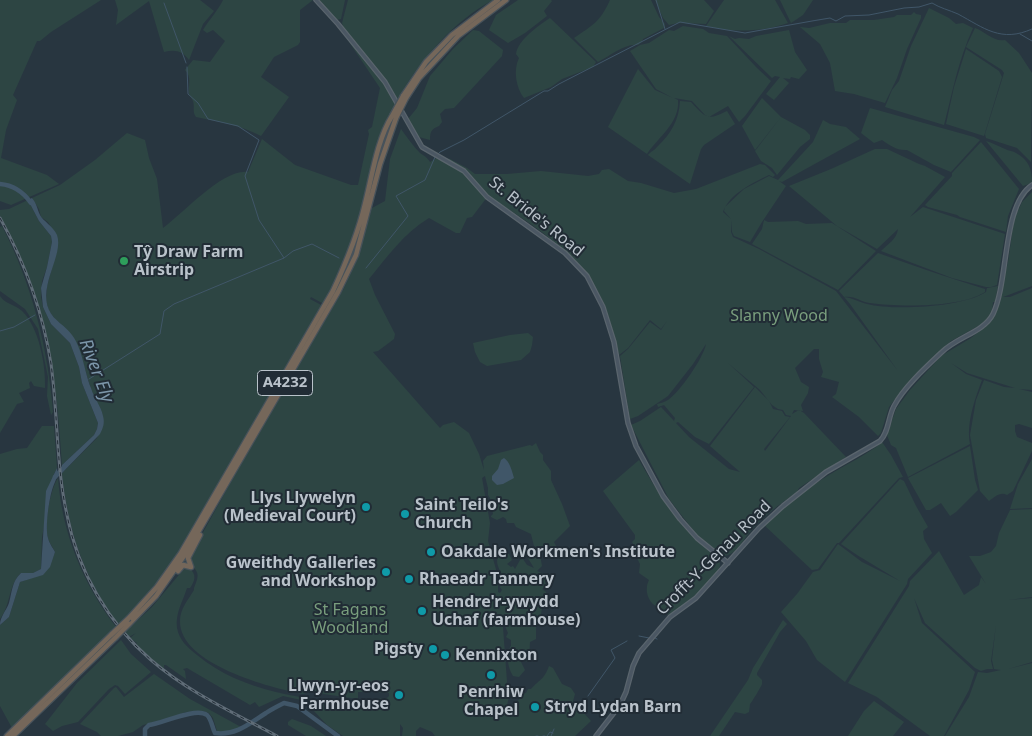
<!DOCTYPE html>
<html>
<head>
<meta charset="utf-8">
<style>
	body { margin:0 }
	canvas { display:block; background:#283640 }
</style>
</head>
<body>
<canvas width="1032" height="736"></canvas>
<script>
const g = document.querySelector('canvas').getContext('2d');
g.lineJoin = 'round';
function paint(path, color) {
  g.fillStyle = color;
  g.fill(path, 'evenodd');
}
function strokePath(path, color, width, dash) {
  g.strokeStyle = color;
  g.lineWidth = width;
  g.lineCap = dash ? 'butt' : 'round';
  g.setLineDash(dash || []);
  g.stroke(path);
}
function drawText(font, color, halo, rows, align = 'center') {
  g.font = font + ' "Noto Sans",sans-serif';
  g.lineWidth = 4;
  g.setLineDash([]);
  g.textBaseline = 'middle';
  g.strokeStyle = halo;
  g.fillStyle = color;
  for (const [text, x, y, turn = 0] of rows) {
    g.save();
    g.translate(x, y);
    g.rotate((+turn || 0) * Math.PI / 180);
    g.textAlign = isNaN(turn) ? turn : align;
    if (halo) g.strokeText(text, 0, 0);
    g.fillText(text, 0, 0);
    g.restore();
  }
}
paint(new Path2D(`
	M 0,0 L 101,0 L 51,32 L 40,41 L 37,41 L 13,95 L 17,100 L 6,130 L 1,158 L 47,175 L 59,184 L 11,205 L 0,201 Z
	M 115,0 L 200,0 L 214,11 L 203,24 L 189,60 C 183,51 175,49 164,52 L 149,1 L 116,25 L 118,10 Z
	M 223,0 L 313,0 L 300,10 L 300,42 L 298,45 L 274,57 L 261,77 L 289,97 L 261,136 C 240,125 219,122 196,117 C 192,112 195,107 193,101 C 192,99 190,96 189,94 C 188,85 192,77 185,70 L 193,60 L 210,62 L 225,41 L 213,30 L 207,33 L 203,30 C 209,20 219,9 223,0 Z
	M 318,0 L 345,0 L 341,19 L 336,20 Z
	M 348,0 L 493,0 C 453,21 419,62 397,100 L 383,77 L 344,29 L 342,23 Z
	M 518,0 L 551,0 L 552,1 L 544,11 L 547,16 L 525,33 L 508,43 L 489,30 L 496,15 Z
	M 610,0 L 651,0 L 659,17 L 665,24 L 664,28 L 643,39 L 642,42 L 638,45 C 625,43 610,56 598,62 L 574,38 C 593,25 600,22 610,0 Z
	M 655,0 L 704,0 L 714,11 L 706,24 L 678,23 L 669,25 L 663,18 Z
	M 724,0 L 775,0 L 788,23 C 762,32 732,33 706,26 Z
	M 780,0 L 813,0 L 803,15 L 791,23 Z
	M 929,8 L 949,18 L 956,24 L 963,23 L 973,28 C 958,61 953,90 944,125 L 885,107 L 892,90 L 899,81 L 911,46 Z
	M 914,12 L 916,14 L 921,15 L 921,18 L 907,49 L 897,78 L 885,103 L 854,94 L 835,91 L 830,63 L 820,44 L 800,27 L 809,28 L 830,23 L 846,23 L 850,20 L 874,20 L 894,17 L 897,15 L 911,15 Z
	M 550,18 L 596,62 L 593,67 L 562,79 L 551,87 L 524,98 C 516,88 513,70 519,58 L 516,54 C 518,40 538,26 550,18 Z
	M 683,26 L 703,29 L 709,33 L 727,36 L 757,68 L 771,81 L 745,116 L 739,122 L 728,106 L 709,117 L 705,115 L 692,101 L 674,98 L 678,100 C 680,123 658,137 647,154 L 608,127 L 638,69 L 655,90 L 673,98 L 656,89 L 630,51 L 640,45 L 649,43 L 669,30 L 674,31 Z
	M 975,28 C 986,32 993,42 1005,40 L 1019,53 L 1032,73 L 1031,162 L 1017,148 L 986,138 L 985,134 L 1004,73 L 1002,70 L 966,47 Z
	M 341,30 L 383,82 L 396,103 L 382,134 L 357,228 L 338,280 L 324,304 L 311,297 L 310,299 L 323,306 L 178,555 L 151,591 L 118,625 C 84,577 68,531 62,473 L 97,438 L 103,417 L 91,389 L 83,363 L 67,330 L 55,319 L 49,311 L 46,301 L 47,286 L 56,254 L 57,237 L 48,222 L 41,217 L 39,209 L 32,198 L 60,185 L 95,160 L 127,133 L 145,140 L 149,158 L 157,179 L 163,228 C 184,213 222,169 248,172 L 262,139 L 295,165 L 351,185 L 358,185 L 369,134 L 368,130 L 372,127 L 380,88 Z
	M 473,30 L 479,31 L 503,50 L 502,56 L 454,108 L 445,109 L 440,114 L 442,122 L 439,126 C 431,129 430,132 430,140 L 419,137 L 408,119 L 417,108 L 430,76 L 453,49 Z
	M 789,30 L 795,52 L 807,70 L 799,79 L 791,77 L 790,79 L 783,78 L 789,83 L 774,100 L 766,94 L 780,77 L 775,76 L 772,78 L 729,36 L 735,39 L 739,38 L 749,39 L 756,36 Z
	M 966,49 L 999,71 L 1002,77 L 984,136 L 946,124 L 954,87 Z
	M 762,98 L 781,117 L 805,130 L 810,135 L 810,139 L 800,147 L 777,175 L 772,168 L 761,161 L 755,151 L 781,117 L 755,150 L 742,126 Z
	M 680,101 L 691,102 C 706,118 707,121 727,111 L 735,124 L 704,145 L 701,149 L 690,184 L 648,155 C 651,151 654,151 657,147 C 671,134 679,120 680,101 Z
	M 870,108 L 974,137 L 980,140 L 951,172 L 934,165 L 907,150 C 898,151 889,145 882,140 L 874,143 L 861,133 Z
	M 823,120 L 830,124 L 846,127 L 860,139 L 782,182 L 779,181 L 786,186 L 762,222 L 750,242 L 734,236 L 732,232 L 731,220 L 731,232 L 733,237 L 759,249 L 836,291 L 898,371 L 850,304 L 839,291 L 878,253 C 914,266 949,278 985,289 L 985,292 C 960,308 899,307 870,303 C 861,302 854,295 844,297 C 853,298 859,302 867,304 C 893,311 964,307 986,292 L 987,288 L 998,286 L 995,302 L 993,302 L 992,312 L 984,323 L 951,341 L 908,383 L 889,407 L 881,433 L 878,436 L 859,417 L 832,397 L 836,394 L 839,382 L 821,377 L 823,372 L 819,359 L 819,349 L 814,349 L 795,368 L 801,382 L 809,387 L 808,393 L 801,405 L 803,411 L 794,410 L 792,414 L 799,410 L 804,413 L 846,457 L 799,488 L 797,492 C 780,504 762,517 749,533 C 741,543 736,555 723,556 L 697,535 L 669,499 L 631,425 L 640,421 L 661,407 L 689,437 L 729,469 L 740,472 L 710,446 L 755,387 L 769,401 L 773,409 L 782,411 L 785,416 L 790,417 L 764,449 L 765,451 L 791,416 L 786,415 L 783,410 L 778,409 L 772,405 L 760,390 L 728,363 L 754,387 L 709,444 L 695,437 L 678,422 L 676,423 L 674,421 L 675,418 L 664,405 L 658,407 L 657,404 C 661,403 665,402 668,400 C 680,392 704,357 706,344 L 693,364 L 668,396 L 638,416 L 630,419 L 620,356 L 628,349 L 650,322 L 661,330 L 667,321 L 661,329 L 650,320 L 628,348 L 619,355 C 614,335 609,313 599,294 C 577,251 528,222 488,196 L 472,217 L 467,218 L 460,233 L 456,233 L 429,218 C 404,233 387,257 369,279 L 375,295 L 395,334 L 394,339 L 378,351 L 373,352 L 440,428 L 443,425 L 454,422 L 469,433 L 479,454 L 484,470 L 483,461 L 487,456 L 530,445 L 532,446 L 536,443 L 540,452 L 543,455 L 543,460 L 551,471 L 551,480 L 562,504 L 570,526 L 554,542 L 556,546 L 556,549 L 549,553 L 543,550 L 543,546 L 538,547 L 534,546 L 531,534 L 516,527 L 514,523 L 507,523 L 506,519 L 503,517 L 497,520 L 491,517 L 491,516 L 493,514 L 490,498 L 488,495 L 488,488 L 485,476 L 482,478 L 490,523 L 488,541 L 497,573 L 497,576 L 494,579 L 498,581 L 498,592 L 500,593 L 502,590 L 500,587 L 501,584 L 498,578 L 501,573 C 498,566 494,560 501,553 L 509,554 L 512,560 L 507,564 L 511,567 L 513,566 L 515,569 L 520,560 L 523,559 L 527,565 L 534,568 L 526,555 L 529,551 L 540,555 L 542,566 L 537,571 L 544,574 L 546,586 L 542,589 L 546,592 L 546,598 L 541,602 L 540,607 L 542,608 L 541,614 L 543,618 L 542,622 L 536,626 L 536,639 L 530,642 L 529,660 L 528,662 L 523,660 L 521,662 L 525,670 L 519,677 L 513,676 C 507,666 507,658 510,647 L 511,646 L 511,640 L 506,637 L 508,633 L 505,626 L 503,627 L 507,682 L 505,685 L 509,697 L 506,709 L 509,711 L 510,706 L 520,699 L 522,694 L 526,693 L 528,689 L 531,689 C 540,679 544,680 549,666 L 553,668 L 562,684 L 571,688 L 575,694 L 573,701 L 591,721 L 575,736 L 435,736 L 432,732 L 420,727 L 416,731 L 416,736 L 402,736 L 403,728 L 400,724 L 400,736 L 343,736 L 327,725 L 314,711 L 315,708 L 306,701 L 283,696 L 259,707 L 255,702 L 250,705 L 187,668 L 183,669 L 185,671 L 186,679 L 166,665 L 164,665 L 164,670 L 139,648 L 136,644 L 137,643 L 130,638 L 136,633 L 129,637 L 125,632 L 152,607 L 183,570 L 189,568 C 197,574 195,581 190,588 L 187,588 C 183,601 175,613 177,628 C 179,640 188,648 197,655 C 243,693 304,698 361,706 L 363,701 L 372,705 L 374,699 L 387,698 L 389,696 L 389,693 L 373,692 L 373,685 L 365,685 L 363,692 L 358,692 L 358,699 L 310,692 L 303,694 C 271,688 179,664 180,621 C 180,609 188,600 194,590 L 194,588 C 203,568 193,574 190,556 L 232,480 L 344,288 L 356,261 L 372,208 L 385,201 L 390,159 L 401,129 C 407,137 413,146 420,153 C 424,156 427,157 430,162 L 438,157 L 450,159 L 467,168 L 475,174 L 507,174 L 541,171 L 588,176 L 599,174 L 602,170 L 609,169 L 628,181 L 641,183 L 674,193 L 696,189 L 760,164 L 765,165 L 775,175 L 773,177 L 769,175 C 753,183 730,193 723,212 L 731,219 L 724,211 L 725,207 L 744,189 L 769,176 L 778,180 L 813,142 Z
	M 986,141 C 993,143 998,146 1005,149 C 1009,151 1013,151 1016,153 C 1029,160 1032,169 1032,183 L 1023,186 Z
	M 981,142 L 1019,189 L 1008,216 L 1006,232 L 960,217 L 957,215 L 928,207 L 925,205 L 952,176 L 952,173 Z
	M 875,149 L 887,149 L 919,164 L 925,166 L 945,177 L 910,217 L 923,207 L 1005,234 L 997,285 L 991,287 L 986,287 L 952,278 L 881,251 C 888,244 897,239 898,229 L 877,249 L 837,226 L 789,186 L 831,169 Z
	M 1032,192 L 1032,286 L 1003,297 L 1010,297 L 1032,288 L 1032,390 L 1019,389 L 1032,392 L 1032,428 L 1019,424 L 1015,425 L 1015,431 L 1017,437 L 1032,443 L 1032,451 L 1013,491 L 1007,495 C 1001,491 994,497 989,501 L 980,491 L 970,435 L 976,400 L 984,380 L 1004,387 L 1015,388 L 967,373 L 951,363 L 966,374 L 982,380 C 975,399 966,423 970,444 L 908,477 L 896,448 L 891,445 L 887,435 L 896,409 L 910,390 L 941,356 L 971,338 L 988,324 L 995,316 L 1008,262 L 1014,220 L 1022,202 Z
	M 28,200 L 39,221 L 51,236 L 52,242 L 47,267 L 42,281 L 41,297 L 43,307 L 51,324 L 70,343 L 79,367 L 82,383 L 98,423 L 97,429 L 94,435 L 62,465 C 58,403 52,340 30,281 C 22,259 11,237 0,216 L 0,210 L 9,209 Z
	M 764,220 L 768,222 L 798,221 L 806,224 L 832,223 L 876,251 L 838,290 L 752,244 L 762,229 Z
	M 2,226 C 32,284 48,348 53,412 L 51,415 L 47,396 L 48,377 L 38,329 L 25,309 L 0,291 L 0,227 Z
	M 0,296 C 5,304 16,305 22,311 C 39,327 46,366 45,388 L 34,386 L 31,381 L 29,383 L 30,388 L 19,393 L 24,402 L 17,404 L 0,433 Z
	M 528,333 L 533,337 L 532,345 L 530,352 L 521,360 L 487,366 L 480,362 L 475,352 L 473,343 L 510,335 Z
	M 42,426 L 54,426 L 57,468 L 54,474 L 42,537 L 41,569 L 33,573 L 21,573 C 8,585 11,605 0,619 L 0,454 L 17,449 L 27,448 Z
	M 882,442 L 891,455 L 903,477 L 899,478 L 839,543 L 837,543 L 818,569 L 812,570 L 764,525 C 785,506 805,489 829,475 C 845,465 869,454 882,442 Z
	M 970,446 L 975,480 L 978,490 L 956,512 L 950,516 L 941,503 L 930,510 L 926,510 L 908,478 Z
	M 1032,459 L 1032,508 L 1010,509 L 1018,484 Z
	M 639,460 C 656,490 673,517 698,541 C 704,547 721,555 720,565 C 719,579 680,608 668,615 L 665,612 L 661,614 L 658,607 C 648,603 644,590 649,580 L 639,573 L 640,564 L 633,550 L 635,547 L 632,542 L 635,539 L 635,535 L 603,491 Z
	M 58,478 C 62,533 83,584 116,627 L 12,728 L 0,706 L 0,625 L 9,617 L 20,582 C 44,573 45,578 55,552 C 53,547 49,543 48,538 C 44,524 50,490 58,478 Z
	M 900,479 L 904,481 L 916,506 L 928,527 L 923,531 L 924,539 L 932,553 L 908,579 L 907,584 L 845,682 L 817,660 L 806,641 L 781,612 L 797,594 L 813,572 L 820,570 L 838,544 L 862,562 L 900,581 L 857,555 L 841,544 Z
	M 1032,509 L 1032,597 L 1008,600 L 1032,598 L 1032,662 L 1008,669 L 1032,663 L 1032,736 L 945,736 L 969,697 L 978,672 L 987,673 L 1001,670 L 994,669 L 992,660 L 996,625 L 991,661 L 993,669 L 987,669 L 981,671 L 975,668 L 925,623 L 914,598 L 922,623 L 975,672 L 969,690 L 944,736 L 930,736 L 877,697 L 848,683 L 909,586 L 910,581 L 939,551 L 964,595 L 979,585 L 981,577 L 986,584 L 969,556 L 980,556 L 991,552 L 996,546 L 999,533 L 1010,510 Z
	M 783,620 L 787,624 L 780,632 L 757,673 L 757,675 L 762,680 L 762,684 C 761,687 752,702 750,704 L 749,712 L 745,714 L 735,712 L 719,736 L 710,736 L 748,680 L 753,668 Z
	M 121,640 L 131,654 L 151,672 L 125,694 L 118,686 L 115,685 L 109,689 L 78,722 L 62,726 L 53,731 L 45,724 L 77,683 Z
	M 154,674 L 190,699 L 241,727 C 234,731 225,734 217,731 L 213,718 L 209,713 L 203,711 L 186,712 L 165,720 L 143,725 L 133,732 L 118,736 L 101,736 L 97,732 L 80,724 L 114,688 L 116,687 L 124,697 Z
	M 874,701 L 904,722 L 893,736 L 848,736 L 864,711 Z
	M 292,719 L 311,726 L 326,736 L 306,736 L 288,725 L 288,722 Z`), '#2d4543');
paint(new Path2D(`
	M 32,198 C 37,204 37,209 40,215 C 43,221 53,226 57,235 C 64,255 38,285 49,310 C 54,321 65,325 72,335 C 82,347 85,374 91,388 C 94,398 101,406 103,416 C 105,423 103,428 100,434 L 62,473 L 62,465 L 94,435 L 97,429 L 98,423 L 82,383 L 79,367 L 70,343 L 51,324 L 43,307 L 41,288 L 47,267 L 52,242 L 51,236 L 39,221 L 28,200 Z
	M 504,458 C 510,462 512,471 514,478 L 503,484 L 497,485 L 492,480 L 492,476 L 498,469 L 501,460 Z
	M 57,468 C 58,477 56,479 53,487 C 49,498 45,527 48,538 C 49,543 53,548 55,552 L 50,567 L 43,575 L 20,582 L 9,617 L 0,625 C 0,617 6,611 9,603 C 12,592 12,581 21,573 L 33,573 L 41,569 L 46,491 Z`), '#405668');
strokePath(new Path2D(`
	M 656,0 L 665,29
	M 164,3 L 186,63
	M 1020,34 L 1032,41
	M 284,258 L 293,251 L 312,244 L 339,258
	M 366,268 L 408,216 L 396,196 L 425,180 L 435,157 L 440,152 L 464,140 L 544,91 L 548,91 L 559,84 L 680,22 L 745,33 L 812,21 L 830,18 L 836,21 L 845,16 L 869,15 L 904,8 L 919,7 L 932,3 C 940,8 949,10 958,14 C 984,28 1001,43 1032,29
	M 0,331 L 14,327 L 35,315
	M 89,379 L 160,334 L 164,311 L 174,304 L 284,258 L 259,220 L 245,176 L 259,140 L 238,126 L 208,119 L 198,103 L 188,94 L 187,67
	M 639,636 L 649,638
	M 655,638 L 657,639
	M 588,696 L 615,658 L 611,650 L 627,641
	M 554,699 L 559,703
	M 559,704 L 560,705
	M 536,736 L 538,736
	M 543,736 L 545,736
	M 547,736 L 550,732 L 553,733
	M 551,736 L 554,729`), '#405668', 1);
strokePath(new Path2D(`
	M 0,184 C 13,185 24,193 31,203
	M 55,477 L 66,465
	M 145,736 L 145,729 L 149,725 C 163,723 196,707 207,715 C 212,720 212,728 215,733 C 236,736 250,723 266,713 C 272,709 278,706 284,703 L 297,706 L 338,736`), '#405668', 4.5);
const secondary = new Path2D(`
	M 316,0 L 338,24 L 385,82 L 422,147 L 464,171 L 487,197 L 565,253 L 587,276 L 603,307 L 614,342 L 628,423 L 636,446 L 663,496 L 680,519 L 697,538 L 728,563
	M 596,736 L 620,705 L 626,692 L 633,666 L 639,653 L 670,617 L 696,598 L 759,528 L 783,506 L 826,472 L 880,441 C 889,432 888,417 894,406 C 904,387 926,367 942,352 C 957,337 984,332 993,314 C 1009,281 1002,205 1032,185`);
const highway = new Path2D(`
	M 403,96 L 426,62 L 452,35 L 498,0
	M 406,98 L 419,78 L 458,36 L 506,0
	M 191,567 L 188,558 L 200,535
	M 178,571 L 183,565 L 191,567
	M 129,618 L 157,587 L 181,553 L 333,291 C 346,263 358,234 365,204 C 372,177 377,140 392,116
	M 129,624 L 156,596 L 184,556 L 338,292 L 356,255 L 380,164 L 396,118
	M 7,736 L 112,634
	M 13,736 L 115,638`);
strokePath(secondary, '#5a656d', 5.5);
strokePath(highway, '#47525a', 7);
strokePath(secondary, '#4b5763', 3);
strokePath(highway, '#75675a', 4.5);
const rail = new Path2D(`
	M 0,218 C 25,263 43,313 51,364 C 58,414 56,466 67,515 C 78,571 108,623 151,660 C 188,692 234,713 277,736`);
strokePath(rail, '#5f6c77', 3);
strokePath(rail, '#212c35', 1, [4]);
const highwayBridge = new Path2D(`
	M 392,116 L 403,96
	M 396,118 L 406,98
	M 112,634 L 129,618
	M 115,638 L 129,624`);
strokePath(highwayBridge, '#47525a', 7, []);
strokePath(highwayBridge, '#75675a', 4.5);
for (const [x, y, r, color] of [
	[124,261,5,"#2e9e5b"],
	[366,507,5,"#0f9aa8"],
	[405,514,5,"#0f9aa8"],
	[431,552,5,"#0f9aa8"],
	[386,572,5,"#0f9aa8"],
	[409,579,5,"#0f9aa8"],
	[422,611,5,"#0f9aa8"],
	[433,649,5,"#0f9aa8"],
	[445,655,5,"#0f9aa8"],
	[491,675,5,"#0f9aa8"],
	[399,695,5,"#0f9aa8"],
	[535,707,5,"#0f9aa8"]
]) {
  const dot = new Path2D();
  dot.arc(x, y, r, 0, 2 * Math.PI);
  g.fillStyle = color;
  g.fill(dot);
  strokePath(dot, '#212c35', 2);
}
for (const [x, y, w] of [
	[285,383,55]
]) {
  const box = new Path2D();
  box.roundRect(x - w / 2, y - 12.5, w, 25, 4);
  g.fillStyle = '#212c35';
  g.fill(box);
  strokePath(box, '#b9c2ca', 1);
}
drawText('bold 15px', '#b9c2ca', null, [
	["A4232",285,383]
]);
drawText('16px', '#b9c2ca', '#212c35', [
	["St. Bride's Road",536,217,39],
	["Crofft-Y-Genau Road",714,558,-45]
]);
drawText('bold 16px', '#b9c2ca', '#212c35', [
	["Tŷ Draw Farm",134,252],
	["Airstrip",134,270],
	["Llys Llywelyn",356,498,"right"],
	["(Medieval Court)",356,516,"right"],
	["Saint Teilo's",415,505],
	["Church",415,523],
	["Oakdale Workmen's Institute",441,552],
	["Gweithdy Galleries",376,563,"right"],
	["and Workshop",376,581,"right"],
	["Rhaeadr Tannery",419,579],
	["Hendre'r-ywydd",432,602],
	["Uchaf (farmhouse)",432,620],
	["Pigsty",423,649,"right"],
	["Kennixton",455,655],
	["Llwyn-yr-eos",389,686,"right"],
	["Farmhouse",389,704,"right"],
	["Penrhiw",491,692,"center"],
	["Chapel",491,710,"center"],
	["Stryd Lydan Barn",545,707]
], 'left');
drawText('16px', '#799e7d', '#212c35', [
	["Slanny Wood",779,316],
	["St Fagans",350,610],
	["Woodland",350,628]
]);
drawText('italic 18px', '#7c96aa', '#212c35', [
	["River Ely",96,371,69]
]);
</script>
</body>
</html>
